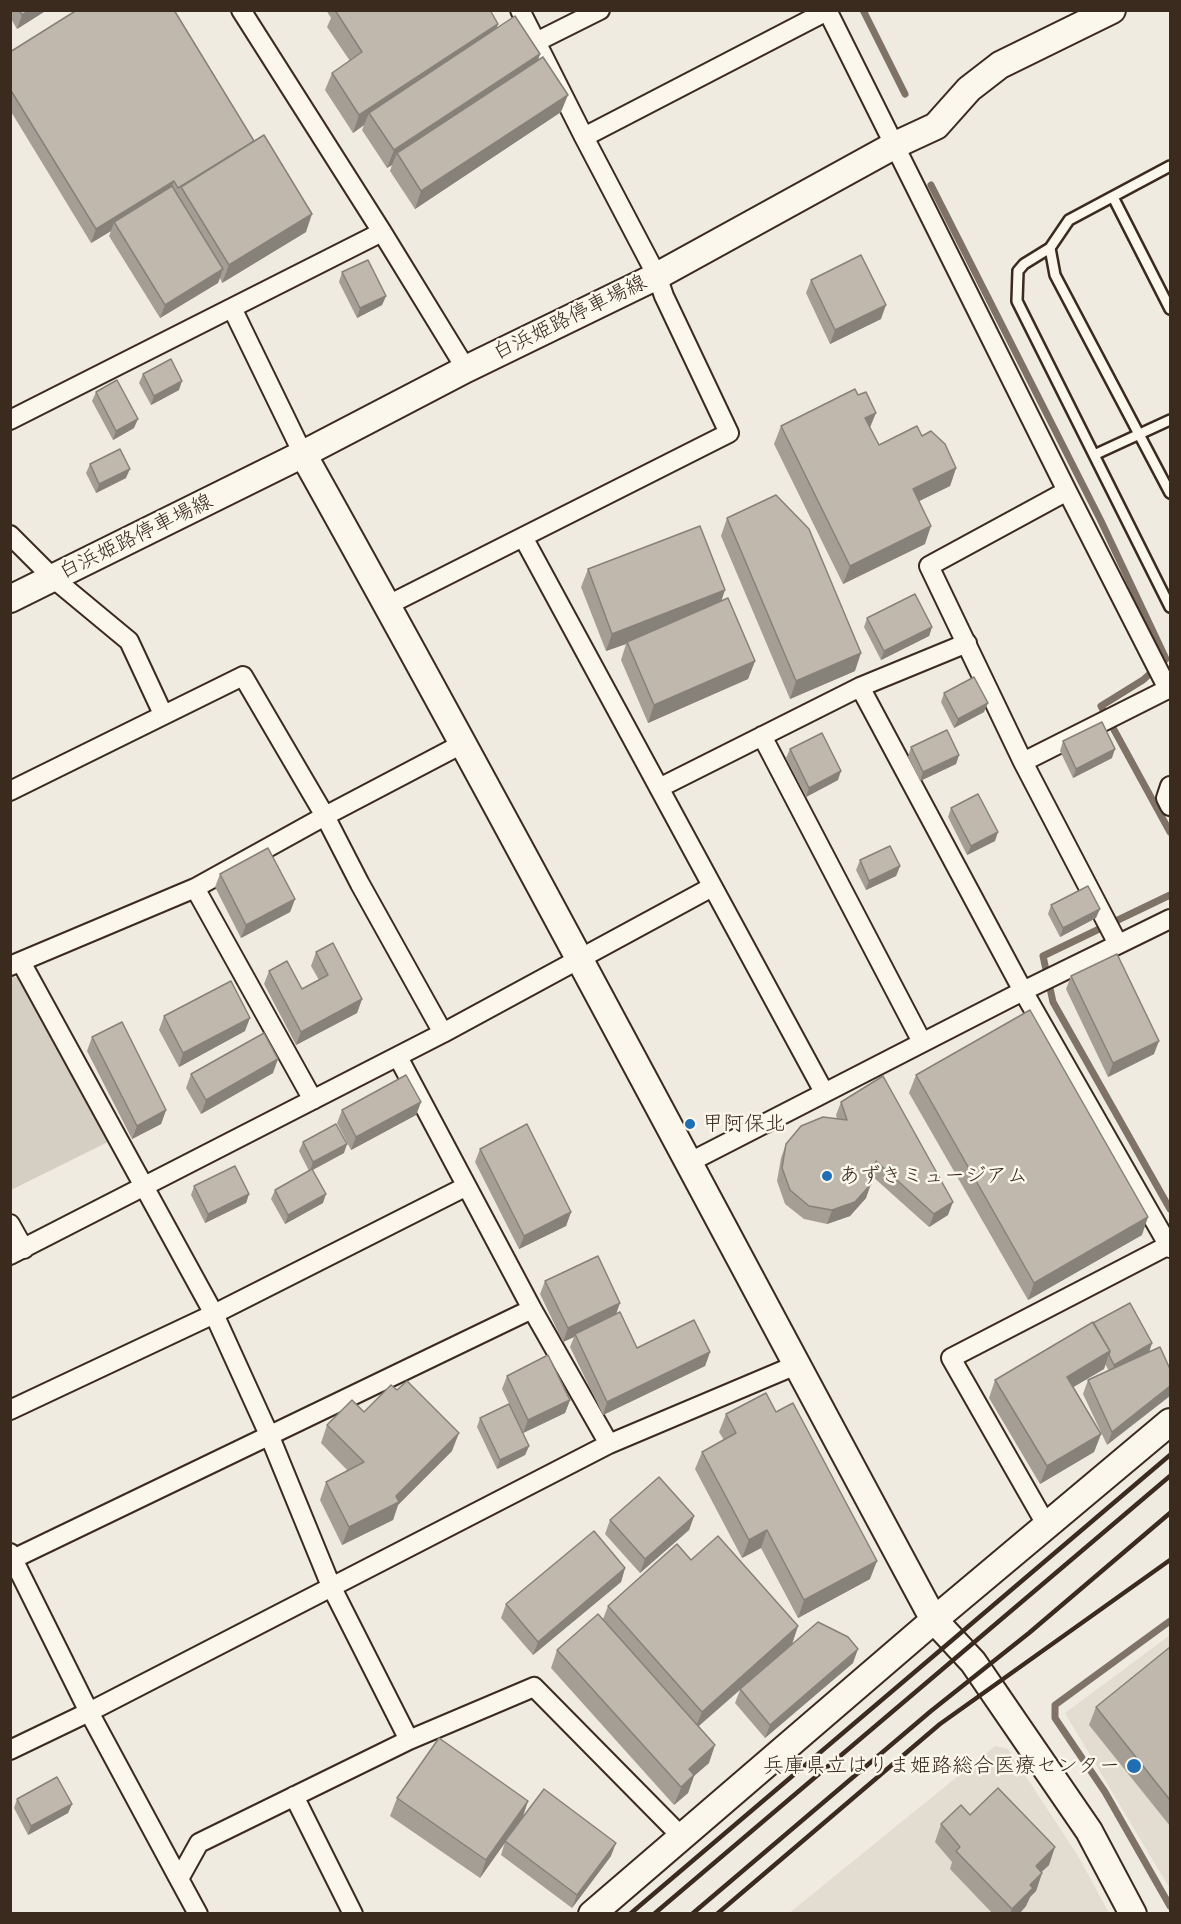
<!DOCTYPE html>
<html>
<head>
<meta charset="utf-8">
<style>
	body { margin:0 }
	#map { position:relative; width:1181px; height:1924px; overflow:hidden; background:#f0ebe0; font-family:"Patrick Hand",sans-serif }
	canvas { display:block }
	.frame { position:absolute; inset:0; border:12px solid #3b2a1e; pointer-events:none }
</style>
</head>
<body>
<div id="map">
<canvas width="1181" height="1924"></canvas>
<div class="frame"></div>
</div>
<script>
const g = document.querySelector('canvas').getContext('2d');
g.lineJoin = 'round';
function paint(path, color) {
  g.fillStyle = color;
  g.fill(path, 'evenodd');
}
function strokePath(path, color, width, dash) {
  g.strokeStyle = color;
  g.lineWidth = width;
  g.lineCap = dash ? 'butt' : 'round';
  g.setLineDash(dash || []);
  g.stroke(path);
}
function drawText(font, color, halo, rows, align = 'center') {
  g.font = font + ' "Patrick Hand","Klee One",sans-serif';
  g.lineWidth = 5;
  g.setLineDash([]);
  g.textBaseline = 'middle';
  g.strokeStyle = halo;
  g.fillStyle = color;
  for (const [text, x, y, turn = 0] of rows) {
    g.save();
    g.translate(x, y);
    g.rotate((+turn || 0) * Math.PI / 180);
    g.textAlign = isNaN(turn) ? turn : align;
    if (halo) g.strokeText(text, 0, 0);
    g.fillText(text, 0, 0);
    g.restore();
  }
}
paint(new Path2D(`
	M 1170,1635 L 1170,1889 L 1065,1713 Z
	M 995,1746 L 1008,1749 L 1078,1856 L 1109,1913 L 788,1914 Z`), '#e2dcd1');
paint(new Path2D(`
	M 11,976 L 23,979 L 108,1142 L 11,1190 Z`), '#d5cec3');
strokePath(new Path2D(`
	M 863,10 L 905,94
	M 931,185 L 1101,521 L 1166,659 L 1143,680 L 1101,706 L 1170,832
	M 1170,895 L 1043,956 L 1053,1002 L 1170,1209
	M 1170,1621 L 1055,1705 L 1055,1718 L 1105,1792 L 1170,1906`), '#7f7367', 7);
const lane = new Path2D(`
	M 1170,166 L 1069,220 L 1050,248 L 1055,275 L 1170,493
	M 1113,197 L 1170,309
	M 1050,248 L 1024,264 L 1018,271 L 1017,301 L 1170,607
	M 1094,455 L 1170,420`);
const street = new Path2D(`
	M 241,10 L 382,232 L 466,369
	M 827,10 L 1067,491 L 1168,689
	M 536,42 L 600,10
	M 584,137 L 827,11
	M 232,308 L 303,454
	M 10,420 L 382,232
	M 1067,491 L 929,566 L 1023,762 L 1118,944
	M 10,535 L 53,578 L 129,641 L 163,714
	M 523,537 L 824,1092
	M 388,605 L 729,433 L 664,296 L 657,276 L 584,137 L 520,10
	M 860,687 L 1023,991 L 1170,1248
	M 762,736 L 922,1042
	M 1023,762 L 1170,688
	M 1170,786 L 1166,798 L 1170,806
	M 659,788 L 860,687 L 967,643
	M 10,791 L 243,676 L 325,816 L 360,884 L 443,1033
	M 195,888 L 313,1100
	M 21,962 L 214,1314 L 270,1437 L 331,1586 L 409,1740 L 534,1687 L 682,1837
	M 10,966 L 195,888 L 325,816 L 462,744
	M 398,1057 L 532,1309 L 609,1444
	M 688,1163 L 1023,991 L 1170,919
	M 10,1224 L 24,1249
	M 10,1255 L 443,1033 L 712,887
	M 10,1410 L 214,1314 L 465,1187
	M 1047,1526 L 951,1358 L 1169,1245
	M 10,1553 L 89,1712 L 179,1879
	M 13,1559 L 532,1309
	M 10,1750 L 89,1712 L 609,1444 L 796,1365
	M 294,1796 L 353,1914
	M 198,1914 L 179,1879 L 199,1843 L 409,1740`);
const secondary = new Path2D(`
	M 303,454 C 519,840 724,1231 934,1620 L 973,1662 L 1032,1748 L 1089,1831 L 1133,1914
	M 10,599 L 303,454 L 466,369 L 657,276 L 895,145 L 936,126 L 969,89 L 1000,65 L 1112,10
	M 592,1914 L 934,1620 L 1170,1422`);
strokePath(lane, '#3b2a1e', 14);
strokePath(street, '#3b2a1e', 22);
strokePath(secondary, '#3b2a1e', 30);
strokePath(lane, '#fbf7ec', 9);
strokePath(street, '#fbf7ec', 18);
strokePath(secondary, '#fbf7ec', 26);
strokePath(new Path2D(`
	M 630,1914 L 1170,1455
	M 654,1914 L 1170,1476
	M 692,1914 L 931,1711 L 1029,1633 L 1170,1513
	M 717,1914 L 940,1724 L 1170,1560`), '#3b2a1e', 4.5);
paint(new Path2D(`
	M 10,10 L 47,10 L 17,29 L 10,17 Z
	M 326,10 L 490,10 L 498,24 L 496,29 L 540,54 L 538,60 L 561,112 L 415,209 L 390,171 L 392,165 L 387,168 L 362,130 L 364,125 L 353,133 L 325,90 L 332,73 L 350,61 L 327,27 L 331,18 Z
	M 10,52 L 306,232 L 222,283 L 220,278 L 218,283 L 160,318 L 109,236 L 111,231 L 91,243 L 10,110 Z
	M 342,272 L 386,296 L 382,305 L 357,318 L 339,282 Z
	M 811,280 L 881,319 L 830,344 L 806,293 Z
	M 143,374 L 179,390 L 151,405 L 139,383 Z
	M 96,392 L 134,428 L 113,440 L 92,401 Z
	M 781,426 L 870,428 L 879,445 L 922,436 L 956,468 L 950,486 L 919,501 L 925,544 L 843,584 L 774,444 Z
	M 90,464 L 126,478 L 96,493 L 86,473 Z
	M 727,518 L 855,671 L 790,699 L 721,536 Z
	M 588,569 L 721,601 L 755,661 L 748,679 L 648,723 L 621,660 L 626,644 L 606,651 L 581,587 Z
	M 867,618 L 932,627 L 929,636 L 881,660 L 864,627 Z
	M 944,693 L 984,712 L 954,728 L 941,702 Z
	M 1063,741 L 1112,758 L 1073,778 L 1060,751 Z
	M 911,747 L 959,755 L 956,764 L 920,781 L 908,757 Z
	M 790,749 L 838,780 L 806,797 L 786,758 Z
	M 951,808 L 995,841 L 967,855 L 948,817 Z
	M 860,860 L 900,866 L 896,876 L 866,890 L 856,870 Z
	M 220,874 L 295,899 L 290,912 L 241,938 L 215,887 Z
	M 1051,905 L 1096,918 L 1060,937 L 1048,914 Z
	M 316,952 L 362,999 L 357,1013 L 296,1045 L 264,984 L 269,971 L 302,989 L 319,980 L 311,966 Z
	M 1071,976 L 1154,1054 L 1108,1077 L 1066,989 Z
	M 164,1016 L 245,1031 L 179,1067 L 159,1030 Z
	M 92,1037 L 166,1110 L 161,1124 L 132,1139 L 87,1051 Z
	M 273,1073 L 201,1114 L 186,1088 L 191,1074 Z
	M 916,1075 L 1142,1235 L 1028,1300 L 909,1093 Z
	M 421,1102 L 416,1115 L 351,1150 L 337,1123 L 342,1110 Z
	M 841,1102 L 948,1215 L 929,1227 L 872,1176 L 866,1198 L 850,1216 L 827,1224 L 804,1219 L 785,1204 L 777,1181 L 781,1158 L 786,1144 L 837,1119 L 836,1115 Z
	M 303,1142 L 344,1153 L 313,1170 L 323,1203 L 285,1224 L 271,1199 L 275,1190 L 309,1171 L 299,1151 Z
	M 480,1149 L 571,1212 L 566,1226 L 519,1249 L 475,1162 Z
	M 194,1186 L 249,1194 L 246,1203 L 205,1223 L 191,1195 Z
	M 545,1281 L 616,1314 L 637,1348 L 710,1352 L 705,1366 L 603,1415 L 570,1347 L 574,1337 L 563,1342 L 540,1294 Z
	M 1093,1323 L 1152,1343 L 1107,1445 L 1083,1394 L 1088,1380 L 1109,1371 L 1105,1364 L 1104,1369 L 1073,1387 L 1101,1434 L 1094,1452 L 1040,1484 L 989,1398 L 995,1380 Z
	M 507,1376 L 570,1400 L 565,1413 L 523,1433 L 502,1389 Z
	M 364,1412 L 452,1451 L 398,1505 L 393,1520 L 342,1545 L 320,1500 L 326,1482 L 348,1471 L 321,1443 L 327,1425 Z
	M 726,1414 L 870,1579 L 798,1618 L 761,1548 L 742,1558 L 695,1469 L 702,1452 L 724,1440 L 719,1432 Z
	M 480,1418 L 529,1446 L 525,1455 L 497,1469 L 477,1427 Z
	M 694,1516 L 689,1530 L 640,1573 L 605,1534 L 610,1520 Z
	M 691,1560 L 798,1626 L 792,1644 L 752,1679 L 853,1663 L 765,1738 L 735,1703 L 740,1690 L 699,1726 L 709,1763 L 694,1776 L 688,1793 L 674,1805 L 551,1668 L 557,1650 L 603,1619 L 608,1606 Z
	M 625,1568 L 621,1582 L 533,1655 L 501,1618 L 506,1604 Z
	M 1170,1647 L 1170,1826 L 1089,1725 L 1096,1707 Z
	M 397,1798 L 528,1801 L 522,1819 L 611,1856 L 572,1908 L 501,1855 L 505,1842 L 480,1878 L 390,1816 Z
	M 17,1799 L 72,1804 L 68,1813 L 28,1835 L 14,1808 Z
	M 970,1815 L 1049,1865 L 1041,1872 L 1042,1873 L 1036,1891 L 1030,1897 L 1026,1906 L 1019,1914 L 993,1914 L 950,1869 L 952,1862 L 935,1842 L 941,1824 Z`), '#a59e95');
paint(new Path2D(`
	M 30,10 L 47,10 L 17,29 L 22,15 Z
	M 498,24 L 492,41 L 369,113 L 364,125 L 353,133 L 359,115 Z
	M 540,54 L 534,72 L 397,153 L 392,165 L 387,168 L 394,150 Z
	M 568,95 L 561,112 L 415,209 L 421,191 Z
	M 174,181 L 169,195 L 114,222 L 111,231 L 91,243 L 96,229 Z
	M 312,214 L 306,232 L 222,283 L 229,265 Z
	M 223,269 L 218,283 L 160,318 L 165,305 Z
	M 386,296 L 382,305 L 357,318 L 360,308 Z
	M 886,305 L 881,319 L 830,344 L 835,330 Z
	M 182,381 L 179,390 L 151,405 L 154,396 Z
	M 876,413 L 869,430 L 865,418 Z
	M 138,419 L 134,428 L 113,440 L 116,431 Z
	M 956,468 L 950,486 L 907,507 L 913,489 Z
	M 130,469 L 126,478 L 96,493 L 99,484 Z
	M 931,526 L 925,544 L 843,584 L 850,566 Z
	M 725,590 L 719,608 L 627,642 L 626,644 L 606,651 L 612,634 Z
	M 932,627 L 929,636 L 881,660 L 884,651 Z
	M 861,653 L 855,671 L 790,699 L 796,681 Z
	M 755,661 L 748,679 L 648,723 L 654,705 Z
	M 988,703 L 984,712 L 954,728 L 958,719 Z
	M 1115,749 L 1112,758 L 1073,778 L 1076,769 Z
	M 959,755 L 956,764 L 920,781 L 923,772 Z
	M 841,771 L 838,780 L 806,797 L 809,788 Z
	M 998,832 L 995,841 L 967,855 L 971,846 Z
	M 900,866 L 896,876 L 866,890 L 869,881 Z
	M 295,899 L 290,912 L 241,938 L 246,925 Z
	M 1100,909 L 1096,918 L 1060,937 L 1063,928 Z
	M 362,999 L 357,1013 L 296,1045 L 301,1032 Z
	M 250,1018 L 245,1031 L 179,1067 L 183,1053 Z
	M 1159,1041 L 1154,1054 L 1108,1077 L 1113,1063 Z
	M 278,1059 L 273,1073 L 201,1114 L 206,1100 Z
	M 421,1102 L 416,1115 L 351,1150 L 356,1137 Z
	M 166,1110 L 161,1124 L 132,1139 L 137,1126 Z
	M 347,1144 L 344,1153 L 310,1171 L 313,1162 Z
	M 871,1184 L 866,1198 L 850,1216 L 827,1224 L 832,1210 Z
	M 249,1194 L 246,1203 L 205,1223 L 208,1214 Z
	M 326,1194 L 323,1203 L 285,1224 L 288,1215 Z
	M 953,1202 L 948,1215 L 929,1227 L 934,1214 Z
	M 571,1212 L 566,1226 L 519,1249 L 524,1236 Z
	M 1148,1217 L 1142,1235 L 1028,1300 L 1034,1283 Z
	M 620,1303 L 615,1317 L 575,1334 L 574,1337 L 563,1342 L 568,1328 Z
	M 1152,1343 L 1149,1353 L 1111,1374 L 1114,1365 Z
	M 1110,1351 L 1104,1369 L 1060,1395 L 1067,1377 Z
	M 710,1352 L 705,1366 L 603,1415 L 607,1402 Z
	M 1170,1386 L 1170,1396 L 1107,1445 L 1112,1432 Z
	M 570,1400 L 565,1413 L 523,1433 L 528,1420 Z
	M 459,1433 L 452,1451 L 398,1505 L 393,1520 L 342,1545 L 349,1527 L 396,1496 Z
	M 1101,1434 L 1094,1452 L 1040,1484 L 1047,1466 Z
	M 529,1446 L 525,1455 L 497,1469 L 500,1460 Z
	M 694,1516 L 689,1530 L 640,1573 L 645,1559 Z
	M 767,1530 L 761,1548 L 742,1558 L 749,1540 Z
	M 877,1561 L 870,1579 L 798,1618 L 804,1600 Z
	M 625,1568 L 621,1582 L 533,1655 L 538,1642 Z
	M 798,1626 L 792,1644 L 695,1729 L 702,1712 Z
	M 858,1649 L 853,1663 L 765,1738 L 770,1725 Z
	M 715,1745 L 709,1763 L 694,1776 L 688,1793 L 674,1805 L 689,1769 Z
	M 528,1801 L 522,1819 L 480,1878 L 486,1860 Z
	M 72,1804 L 68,1813 L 28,1835 L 31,1826 Z
	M 616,1843 L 611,1856 L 572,1908 L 577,1895 Z
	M 1055,1847 L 1049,1865 L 1029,1884 L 1036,1866 Z
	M 1042,1873 L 1036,1891 L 1030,1897 L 1026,1906 L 1019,1914 L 1010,1914 L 1012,1909 L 1030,1885 Z`), '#868179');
const building = new Path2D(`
	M 19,10 L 30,10 L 22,15 Z
	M 77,10 L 174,10 L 254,141 L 178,188 L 174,181 L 96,229 L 10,89 L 10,52 Z
	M 335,10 L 490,10 L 498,24 L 359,115 L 332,73 L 362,52 Z
	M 515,16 L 540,54 L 394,150 L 369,113 Z
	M 543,57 L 568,95 L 421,191 L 397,153 Z
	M 264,135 L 312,214 L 229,265 L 181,187 Z
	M 172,186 L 223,269 L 165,305 L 114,222 Z
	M 861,255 L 886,305 L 835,330 L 811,280 Z
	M 368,260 L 386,296 L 360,308 L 342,272 Z
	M 171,359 L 182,381 L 154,396 L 143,374 Z
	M 117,380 L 138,419 L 116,431 L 96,392 Z
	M 855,389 L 858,395 L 866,392 L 876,413 L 865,418 L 879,445 L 917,426 L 922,436 L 931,431 L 945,444 L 956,468 L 913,489 L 931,526 L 850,566 L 781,426 Z
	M 120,449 L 130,469 L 99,484 L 90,464 Z
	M 776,495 L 809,529 L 861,653 L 796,681 L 727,518 Z
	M 700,526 L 725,590 L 612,634 L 588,569 Z
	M 915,594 L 932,627 L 884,651 L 867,618 Z
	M 728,598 L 755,661 L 654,705 L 627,642 Z
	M 974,677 L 988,703 L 958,719 L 944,693 Z
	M 1102,722 L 1115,749 L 1076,769 L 1063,741 Z
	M 947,730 L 959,755 L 923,772 L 911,747 Z
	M 822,733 L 841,771 L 809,788 L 790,749 Z
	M 978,794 L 998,832 L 971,846 L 951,808 Z
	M 890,846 L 900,866 L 869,881 L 860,860 Z
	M 268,848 L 295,899 L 246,925 L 220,874 Z
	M 1088,886 L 1100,909 L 1063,928 L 1051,905 Z
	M 333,943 L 362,999 L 301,1032 L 269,971 L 287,961 L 302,989 L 328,975 L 316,952 Z
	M 1117,954 L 1159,1041 L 1113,1063 L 1071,976 Z
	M 231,981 L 250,1018 L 183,1053 L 164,1016 Z
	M 1030,1010 L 1148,1217 L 1034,1283 L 916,1075 Z
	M 122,1022 L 166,1110 L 137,1126 L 92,1037 Z
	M 264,1033 L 278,1059 L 206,1100 L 191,1074 Z
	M 406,1075 L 421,1102 L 356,1137 L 342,1110 Z
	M 883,1076 L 953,1202 L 934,1214 L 876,1161 L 871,1184 L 855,1202 L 832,1210 L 809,1206 L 790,1190 L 782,1168 L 786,1144 L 801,1126 L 823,1117 L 847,1120 L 841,1102 Z
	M 336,1124 L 347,1144 L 313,1162 L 303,1142 Z
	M 527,1124 L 571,1212 L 524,1236 L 480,1149 Z
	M 235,1166 L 249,1194 L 208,1214 L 194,1186 Z
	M 312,1169 L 326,1194 L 288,1215 L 275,1190 Z
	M 598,1256 L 620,1303 L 568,1328 L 545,1281 Z
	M 1130,1303 L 1152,1343 L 1114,1365 L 1109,1355 L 1110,1351 L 1093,1323 Z
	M 620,1312 L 637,1348 L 694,1320 L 710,1352 L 607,1402 L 575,1334 Z
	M 1093,1322 L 1110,1351 L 1067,1377 L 1101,1434 L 1047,1466 L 995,1380 Z
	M 1160,1347 L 1170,1369 L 1170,1386 L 1112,1432 L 1088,1380 Z
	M 548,1355 L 570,1400 L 528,1420 L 507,1376 Z
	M 407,1381 L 459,1433 L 396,1496 L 399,1502 L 349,1527 L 326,1482 L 364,1462 L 327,1425 L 352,1400 L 364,1412 L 391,1385 L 397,1390 Z
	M 766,1393 L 776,1412 L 793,1403 L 877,1561 L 804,1600 L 767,1530 L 749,1540 L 702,1452 L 736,1433 L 726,1414 Z
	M 509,1404 L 529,1446 L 500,1460 L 480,1418 Z
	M 659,1477 L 694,1516 L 645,1559 L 610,1520 Z
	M 594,1531 L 625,1568 L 538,1642 L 506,1604 Z
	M 718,1536 L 798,1626 L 702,1712 L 608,1606 L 677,1544 L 691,1560 Z
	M 598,1614 L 715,1745 L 689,1769 L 694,1775 L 681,1787 L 557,1650 Z
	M 818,1622 L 848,1637 L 858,1649 L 770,1725 L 740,1689 Z
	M 1170,1647 L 1170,1800 L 1096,1707 Z
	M 439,1738 L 528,1801 L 486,1860 L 397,1798 Z
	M 57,1777 L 72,1804 L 31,1826 L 17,1799 Z
	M 998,1788 L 1055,1847 L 1036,1866 L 1042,1873 L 1030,1885 L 1033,1888 L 1012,1909 L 956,1851 L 960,1847 L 941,1824 L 961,1805 L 970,1815 Z
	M 544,1789 L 616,1843 L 577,1895 L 505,1841 Z`);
paint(building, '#c0b8ad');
strokePath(building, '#868179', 1.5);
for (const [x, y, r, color] of [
	[690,1124,6,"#1f6fb2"],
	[827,1176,6,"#1f6fb2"],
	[1134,1766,8,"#1f6fb2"]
]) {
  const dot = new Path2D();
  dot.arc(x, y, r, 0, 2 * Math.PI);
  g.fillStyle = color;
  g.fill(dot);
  strokePath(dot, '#fbf7ec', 2);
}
drawText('21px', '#3b2a1e', '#fbf7ec', [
	["白浜姫路停車場線",570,318,-26],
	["白浜姫路停車場線",136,537,-26]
]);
drawText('21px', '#3b2a1e', '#fbf7ec', [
	["甲阿保北",702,1124],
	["あずきミュージアム",839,1176],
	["兵庫県立はりま姫路総合医療センター",1120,1766,"right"]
], 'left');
</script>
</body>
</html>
